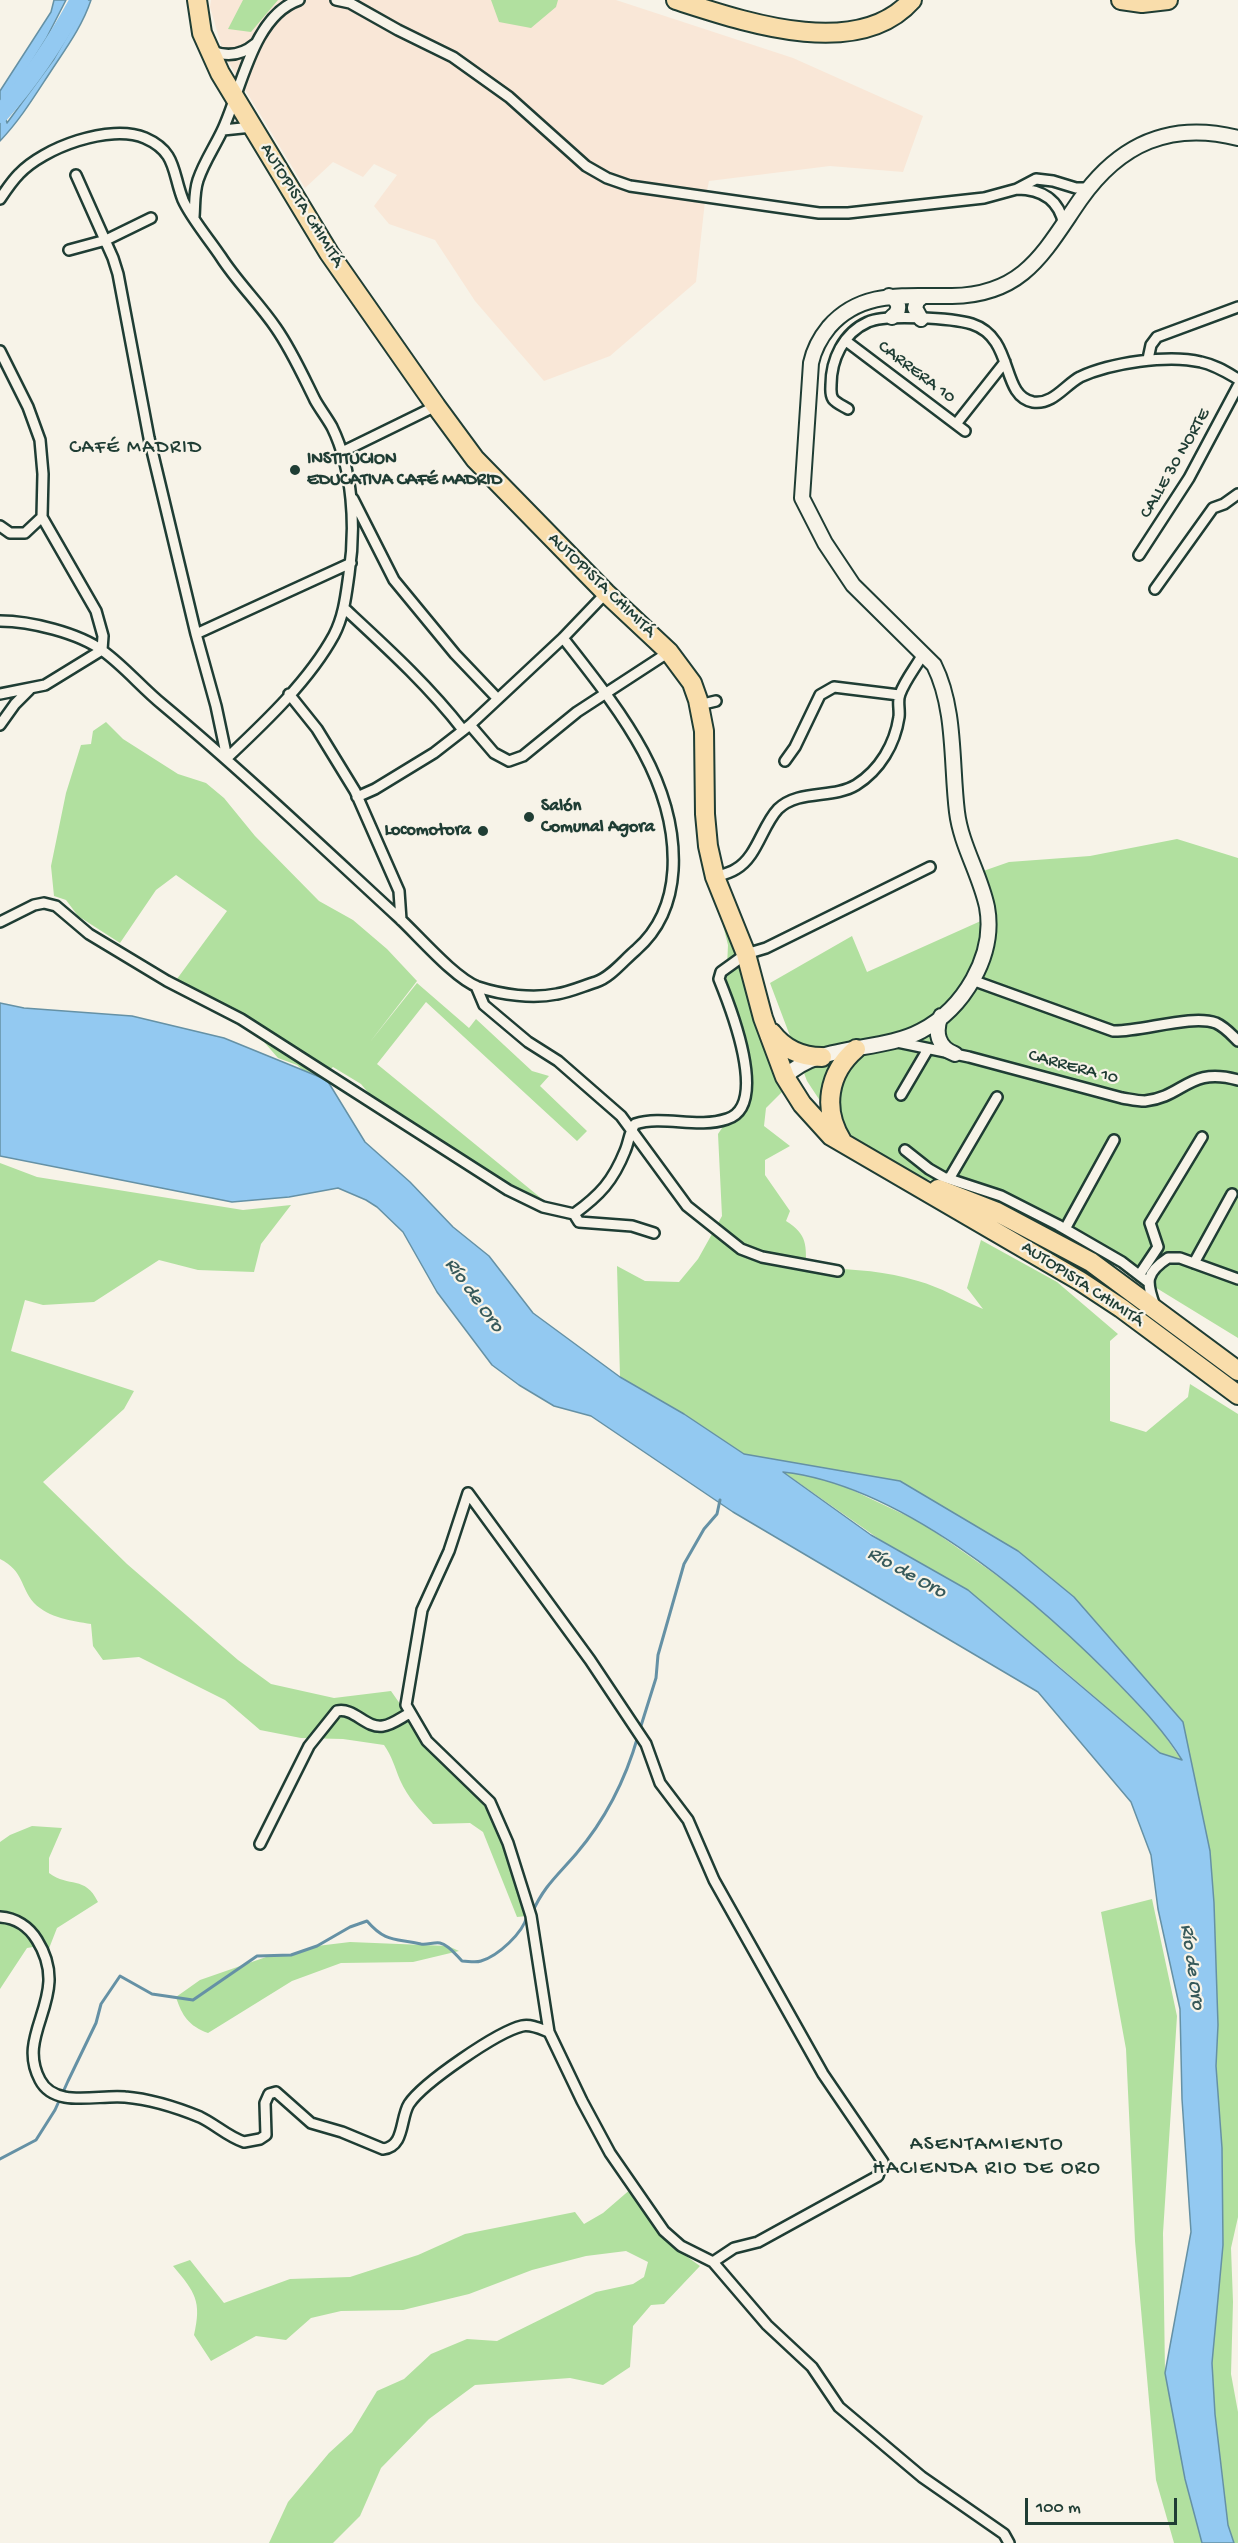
<!DOCTYPE html>
<html>
<head>
<meta charset="utf-8">
<style>
	body { margin:0 }
	#map { position:relative; width:1238px; height:2543px; overflow:hidden; background:#f7f3e8; font-family:"Gochi Hand",sans-serif }
	canvas { display:block }
	.scale { position:absolute; left:1025px; top:2498px; width:152px; height:27px; box-sizing:border-box; border:3px solid #1f3d34; border-top:0; padding-left:8px; font-size:18px; line-height:21px; white-space:nowrap; color:#1f3d34; -webkit-text-stroke:4px #f7f3e8; paint-order:stroke }
</style>
</head>
<body>
<div id="map">
<canvas width="1238" height="2543"></canvas>
<div class="scale">100 m</div>
</div>
<script>
const g = document.querySelector('canvas').getContext('2d');
g.lineJoin = 'round';
function paint(path, color) {
  g.fillStyle = color;
  g.fill(path, 'evenodd');
}
function strokePath(path, color, width, dash) {
  g.strokeStyle = color;
  g.lineWidth = width;
  g.lineCap = dash ? 'butt' : 'round';
  g.setLineDash(dash || []);
  g.stroke(path);
}
function drawText(font, color, halo, rows, align = 'center') {
  g.font = font + ' "Gochi Hand",sans-serif';
  g.lineWidth = 4.5;
  g.setLineDash([]);
  g.textBaseline = 'middle';
  g.strokeStyle = halo;
  g.fillStyle = color;
  for (const [text, x, y, turn = 0] of rows) {
    g.save();
    g.translate(x, y);
    g.rotate((+turn || 0) * Math.PI / 180);
    g.textAlign = isNaN(turn) ? turn : align;
    if (halo) g.strokeText(text, 0, 0);
    g.fillText(text, 0, 0);
    g.restore();
  }
}
paint(new Path2D(`
	M 211,0 L 616,0 L 793,58 L 923,116 L 903,172 L 830,166 L 709,181 L 705,201 L 696,282 L 610,356 L 544,381 L 475,301 L 435,240 L 389,224 L 374,206 L 397,175 L 374,164 L 363,177 L 333,162 L 305,188 L 224,55 L 210,7 Z`), '#f9e7d7');
paint(new Path2D(`
	M 243,0 L 278,0 L 251,32 L 228,29 Z
	M 491,0 L 558,0 L 556,7 L 531,28 L 499,22 Z
	M 106,722 L 123,739 L 178,774 L 206,783 L 224,798 L 255,836 L 319,901 L 353,920 L 387,949 L 417,981 L 370,1042 L 417,983 L 469,1028 L 476,1019 L 532,1071 L 549,1076 L 540,1086 L 587,1131 L 577,1141 L 426,1002 L 377,1064 L 569,1221 L 371,1096 L 361,1084 L 333,1067 L 315,1081 L 297,1065 L 278,1058 L 244,1019 L 174,983 L 227,911 L 176,875 L 156,890 L 120,943 L 78,916 L 66,900 L 54,896 L 51,866 L 66,793 L 81,745 L 91,744 L 93,731 Z
	M 1177,839 L 1238,858 L 1238,1338 L 1114,1262 L 1001,1200 L 926,1179 L 840,1131 L 807,1081 L 770,983 L 852,936 L 867,972 L 983,920 L 969,876 L 1009,862 L 1090,856 Z
	M 712,881 L 785,1089 L 766,1108 L 764,1126 L 790,1146 L 765,1160 L 765,1175 L 790,1211 L 786,1221 C 808,1235 806,1245 806,1269 C 844,1268 881,1270 918,1281 C 940,1287 962,1300 983,1309 L 967,1288 L 981,1240 L 1057,1282 L 1118,1334 L 1110,1341 L 1110,1421 L 1146,1432 L 1188,1397 L 1190,1384 L 1238,1414 L 1238,2217 L 1231,2248 L 1233,2302 L 1231,2374 L 1238,2412 L 1238,2543 L 1234,2543 L 1228,2525 L 1215,2414 L 1212,2363 L 1223,2245 L 1222,2148 L 1216,2066 L 1218,2025 L 1214,1903 L 1210,1851 L 1183,1722 L 1074,1597 L 1018,1551 L 900,1481 L 744,1454 L 684,1414 L 620,1377 L 617,1266 L 645,1281 L 679,1282 L 698,1259 L 722,1216 L 718,1134 L 726,1122 L 743,1113 L 749,1101 L 749,1088 L 726,989 L 728,945 Z
	M 0,1163 L 37,1177 L 243,1210 L 291,1205 L 261,1244 L 254,1272 L 198,1270 L 159,1260 L 94,1302 L 43,1305 L 25,1300 L 11,1351 L 134,1391 L 124,1409 L 43,1482 L 127,1564 L 238,1660 L 271,1684 L 334,1698 L 391,1691 L 426,1741 L 486,1802 L 504,1844 L 527,1916 L 517,1917 L 483,1832 L 470,1823 L 433,1824 C 420,1810 408,1798 400,1780 C 395,1768 392,1756 384,1745 L 343,1739 L 301,1738 L 260,1730 L 225,1700 L 139,1657 L 103,1660 L 93,1646 L 91,1624 C 72,1621 49,1618 34,1603 C 20,1587 24,1571 0,1559 Z
	M 782,1471 L 831,1480 L 922,1523 L 992,1572 L 1029,1599 L 1076,1641 L 1156,1723 L 1182,1761 L 1160,1753 L 1053,1661 Z
	M 32,1826 L 62,1828 L 49,1858 L 49,1873 C 69,1888 85,1875 98,1902 L 57,1928 L 48,1951 L 39,1946 L 27,1948 L 0,1989 L 0,1842 L 10,1835 Z
	M 1152,1899 L 1177,2016 L 1163,2233 L 1165,2373 L 1185,2479 L 1202,2543 L 1174,2543 L 1156,2480 L 1135,2241 L 1126,2049 L 1101,1912 Z
	M 350,1942 L 448,1946 L 459,1951 L 413,1962 L 341,1963 L 292,1981 L 208,2033 C 189,2026 182,2016 176,1997 L 200,1980 L 269,1956 L 291,1955 L 317,1946 Z
	M 632,2188 C 651,2221 668,2244 700,2266 L 664,2304 L 651,2305 L 633,2326 L 630,2367 L 603,2385 L 570,2378 L 475,2385 L 429,2419 L 381,2468 L 360,2516 L 333,2543 L 269,2543 L 288,2502 L 329,2453 L 352,2432 L 377,2391 L 404,2379 L 431,2354 L 467,2339 L 497,2341 L 596,2292 L 633,2284 L 644,2277 L 648,2262 L 626,2251 L 586,2256 L 532,2270 L 469,2294 L 403,2310 L 341,2311 L 311,2318 L 286,2340 L 256,2336 L 211,2361 L 194,2335 C 202,2301 195,2292 173,2266 L 190,2260 L 224,2303 L 290,2279 L 350,2277 L 418,2255 L 465,2234 L 575,2212 L 584,2224 L 603,2213 Z`), '#b1e09f');
const water = new Path2D(`
	M 54,0 L 66,0 L 46,39 L 3,108 L 7,123 L 54,59 L 77,19 L 85,0 L 91,0 C 83,24 69,44 55,65 C 37,92 22,118 0,141 L 0,91 L 51,12 Z
	M 0,1003 L 24,1008 L 132,1016 L 224,1038 L 327,1080 L 365,1142 L 410,1182 L 453,1227 L 489,1256 L 533,1313 L 620,1377 L 684,1414 L 744,1454 L 900,1481 L 1018,1551 L 1074,1597 L 1183,1722 L 1210,1851 L 1214,1903 L 1218,2025 L 1216,2066 L 1222,2148 L 1223,2245 L 1212,2363 L 1215,2414 L 1228,2525 L 1234,2543 L 1202,2543 L 1185,2479 L 1165,2373 L 1191,2232 L 1182,2099 L 1180,2009 L 1158,1909 L 1151,1855 L 1131,1802 L 1038,1692 L 733,1512 L 591,1416 L 554,1406 L 519,1385 L 492,1365 L 437,1292 L 403,1232 L 377,1207 L 366,1200 L 338,1188 L 289,1197 L 232,1202 L 0,1156 ZM 783,1472 C 899,1485 1028,1593 1108,1673 C 1135,1701 1162,1727 1182,1760 L 1160,1753 L 968,1590 L 871,1535 Z`);
paint(water, '#93c9f1');
strokePath(water, '#6591a5', 1.5);
strokePath(new Path2D(`
	M 640,1729 L 656,1678 L 658,1655 L 684,1564 L 704,1529 L 717,1514 L 720,1500
	M 532,1913 C 544,1886 557,1876 576,1854 C 605,1820 626,1778 638,1736
	M 0,2159 L 36,2140 L 55,2110 L 68,2081 L 96,2023 L 101,2004 L 120,1976 L 152,1994 L 193,2000 L 257,1956 L 291,1955 L 317,1946 L 350,1927 L 367,1921 C 386,1943 395,1938 421,1944 C 427,1945 434,1942 440,1943 C 449,1945 456,1955 462,1961 C 468,1961 475,1963 481,1961 C 498,1956 523,1933 527,1916`), '#6591a5', 3);
strokePath(new Path2D(`
	M 0,114 C 32,79 56,42 79,0`), '#93c9f1', 18);
const street = new Path2D(`
	M 336,0 L 350,3 L 398,30 L 453,57 L 509,97 L 586,166 L 607,178 L 630,186 L 819,213 L 848,213 L 984,198 L 1017,189 L 1036,179 L 1053,181 L 1076,188 L 1090,188
	M 212,51 C 227,57 242,55 255,44
	M 223,130 L 252,127
	M 76,175 L 113,258 L 118,274 L 149,438 L 196,634 L 216,706 L 227,758
	M 1017,189 C 1041,189 1059,199 1064,225
	M 0,199 C 6,190 12,181 19,174 C 43,148 110,123 145,138 C 177,152 172,172 183,200 C 191,218 209,239 221,257 C 237,282 259,303 276,328 C 292,351 303,376 315,400 C 320,409 327,418 332,427 C 353,470 356,527 349,574 C 346,595 344,616 334,635 C 309,681 264,723 227,758
	M 194,217 C 195,204 194,192 198,180 C 204,162 214,148 222,131 C 241,92 252,16 299,0
	M 69,250 L 106,240 L 151,218
	M 846,341 L 965,431
	M 0,351 L 28,407 L 40,440 L 43,474 L 42,517 L 96,611 L 103,636 L 102,650
	M 1148,359 L 1151,345 L 1157,337 L 1238,307
	M 848,409 C 843,406 836,403 833,399 C 830,394 831,390 831,385 C 831,360 843,333 868,322 C 885,314 953,318 972,324 C 1015,338 1000,396 1033,402 C 1053,405 1065,385 1080,377 C 1110,363 1168,354 1201,362 C 1215,365 1226,372 1238,379
	M 956,424 L 1005,362
	M 342,452 L 436,406
	M 353,499 L 394,580 L 455,654 L 497,698
	M 0,526 L 10,533 L 25,533 L 42,517
	M 1139,555 L 1189,478 L 1238,386
	M 1155,589 L 1213,508 L 1224,504 L 1238,494
	M 344,608 C 386,647 428,685 463,730
	M 0,621 C 30,621 79,633 103,651 C 125,667 142,688 163,705 C 243,772 319,844 397,916 C 417,934 454,978 478,987 C 502,995 533,999 557,994 C 570,992 583,986 596,982 C 610,978 624,960 636,950 C 660,929 671,903 673,870 C 678,780 616,706 563,638
	M 196,634 L 351,563
	M 0,694 L 45,685 L 102,650
	M 289,694 L 317,729 L 355,791 L 399,891 L 401,920
	M 699,705 L 716,701
	M 0,725 L 15,704 L 30,689
	M 470,725 L 494,753 L 509,761 L 523,756 L 577,712 L 669,652
	M 785,761 L 795,747 L 820,695 L 834,687 L 899,695
	M 357,797 L 375,789 L 434,753 L 470,725 L 563,638 L 606,593
	M 715,877 C 722,875 730,873 736,869 C 757,857 762,826 778,809 C 799,789 833,799 856,785 C 880,770 895,744 899,717 C 900,709 897,701 900,694 C 905,680 916,667 923,654
	M 0,922 L 34,905 L 44,903 L 56,906 L 89,934 L 167,981 L 241,1019 L 508,1190 L 543,1207 L 574,1214 L 579,1222 L 632,1226 L 654,1233
	M 972,980 L 1113,1031 C 1141,1032 1192,1014 1216,1023 C 1225,1027 1231,1034 1238,1041
	M 476,986 L 484,1005 L 528,1042 L 558,1061 L 621,1116 L 687,1206 L 741,1249 L 762,1257 L 838,1271
	M 897,1042 L 969,1057 L 1122,1098 C 1129,1099 1137,1101 1145,1101 C 1184,1097 1189,1066 1238,1080
	M 901,1095 L 928,1049
	M 905,1150 L 929,1169 L 943,1177 L 1001,1196 L 1058,1225 L 1122,1262 L 1148,1282
	M 949,1179 L 997,1097
	M 574,1214 C 600,1195 613,1181 625,1151 C 629,1142 629,1133 635,1124 C 664,1115 697,1129 727,1119 C 770,1106 730,1006 719,979 L 721,972 L 746,954 L 766,948 L 930,867
	M 1065,1229 L 1114,1140
	M 1194,1263 L 1232,1194
	M 1140,1274 L 1158,1247 L 1150,1223 L 1202,1137
	M 1155,1306 C 1146,1282 1145,1273 1168,1258 L 1180,1258 L 1238,1279
	M 468,1493 L 449,1551 L 422,1610 L 406,1705 L 427,1741 L 490,1802 L 508,1843 L 531,1916 L 549,2032 L 582,2101 L 610,2153 L 664,2231 L 681,2246 L 713,2262 L 767,2325 L 812,2367 L 839,2407 L 922,2477 L 1004,2534 L 1009,2543
	M 468,1493 L 590,1660 L 646,1744 L 660,1783 L 688,1820 L 714,1880 L 823,2074 L 883,2162 L 878,2176 L 758,2242 L 734,2248 L 713,2262
	M 260,1844 L 309,1746 L 337,1711 C 354,1707 366,1729 383,1726 C 392,1725 402,1717 410,1713
	M 0,1917 C 16,1918 29,1927 37,1940 C 73,1997 14,2032 40,2080 C 55,2109 99,2094 125,2097 C 149,2099 178,2108 200,2117 C 215,2124 228,2137 244,2142 L 260,2139 L 266,2135 L 265,2103 L 269,2094 L 276,2092 L 311,2123 L 342,2132 L 383,2149 C 405,2147 400,2118 409,2104 C 423,2083 497,2032 522,2026 C 531,2024 541,2029 549,2032`);
const secondary = new Path2D(`
	M 889,296 C 899,300 902,310 892,317
	M 921,319 L 915,308 L 917,301 L 923,296
	M 941,1016 C 934,1032 938,1048 955,1054
	M 785,1077 C 818,1043 880,1053 921,1031 C 963,1009 996,956 987,907 C 980,874 961,845 957,812 C 951,764 956,709 934,665 L 853,585 L 825,543 L 802,498 L 811,363 C 814,349 820,338 829,327 C 862,289 907,297 952,296 C 1024,295 1044,252 1080,200 C 1120,143 1171,121 1238,138`);
const highway = new Path2D(`
	M 197,0 L 202,33 L 220,73 L 329,253 L 436,406 L 475,459 L 606,593 L 669,652 L 692,683 L 698,700 L 704,731 L 705,814 L 708,846 L 715,877 L 746,954 L 763,1018 L 785,1077 L 802,1104 L 831,1136 L 1080,1281 L 1121,1308 L 1238,1395
	M 676,0 C 742,21 857,62 912,0
	M 1121,0 L 1142,3 L 1168,0
	M 772,1033 C 785,1050 802,1057 822,1057
	M 842,1141 C 822,1109 828,1073 856,1049
	M 938,1189 L 997,1212 L 1091,1262 L 1238,1371`);
strokePath(street, '#1f3d34', 14);
strokePath(secondary, '#1f3d34', 18);
strokePath(highway, '#1f3d34', 22);
strokePath(street, '#f7f3e8', 9);
strokePath(secondary, '#f7f3e8', 14);
strokePath(highway, '#f9ddab', 18);
for (const [x, y, r, color] of [
	[295,470,6,"#1f3d34"],
	[529,817,6,"#1f3d34"],
	[483,831,6,"#1f3d34"]
]) {
  const dot = new Path2D();
  dot.arc(x, y, r, 0, 2 * Math.PI);
  g.fillStyle = color;
  g.fill(dot);
  strokePath(dot, '#f7f3e8', 2);
}
drawText('18px', '#1f3d34', '#f7f3e8', [
	["AUTOPISTA CHIMITÁ",301,206,58],
	["CARRERA 10",916,373,37],
	["CALLE 30 NORTE",1176,464,-60],
	["AUTOPISTA CHIMITÁ",601,586,44],
	["CARRERA 10",1073,1068,15],
	["AUTOPISTA CHIMITÁ",1082,1285,33]
]);
drawText('bold 18px', '#1f3d34', '#f7f3e8', [
	["INSTITUCION",307,460],
	["EDUCATIVA CAFÉ MADRID",307,481],
	["Salón",541,807],
	["Comunal Agora",541,828],
	["Locomotora",471,831,"right"]
], 'left');
g.letterSpacing = '1.5px';
drawText('20px', '#1f3d34', '#f7f3e8', [
	["CAFÉ MADRID",136,449]
]);
g.letterSpacing = '0px';
drawText('italic 20px', '#36595a', '#f7f3e8', [
	["Río de Oro",473,1296,54],
	["Río de Oro",906,1574,29],
	["Río de Oro",1191,1967,82]
]);
g.letterSpacing = '1.5px';
drawText('21px', '#1f3d34', '#f7f3e8', [
	["ASENTAMIENTO",987,2146],
	["HACIENDA RIO DE ORO",987,2170]
]);
g.letterSpacing = '0px';
</script>
</body>
</html>
